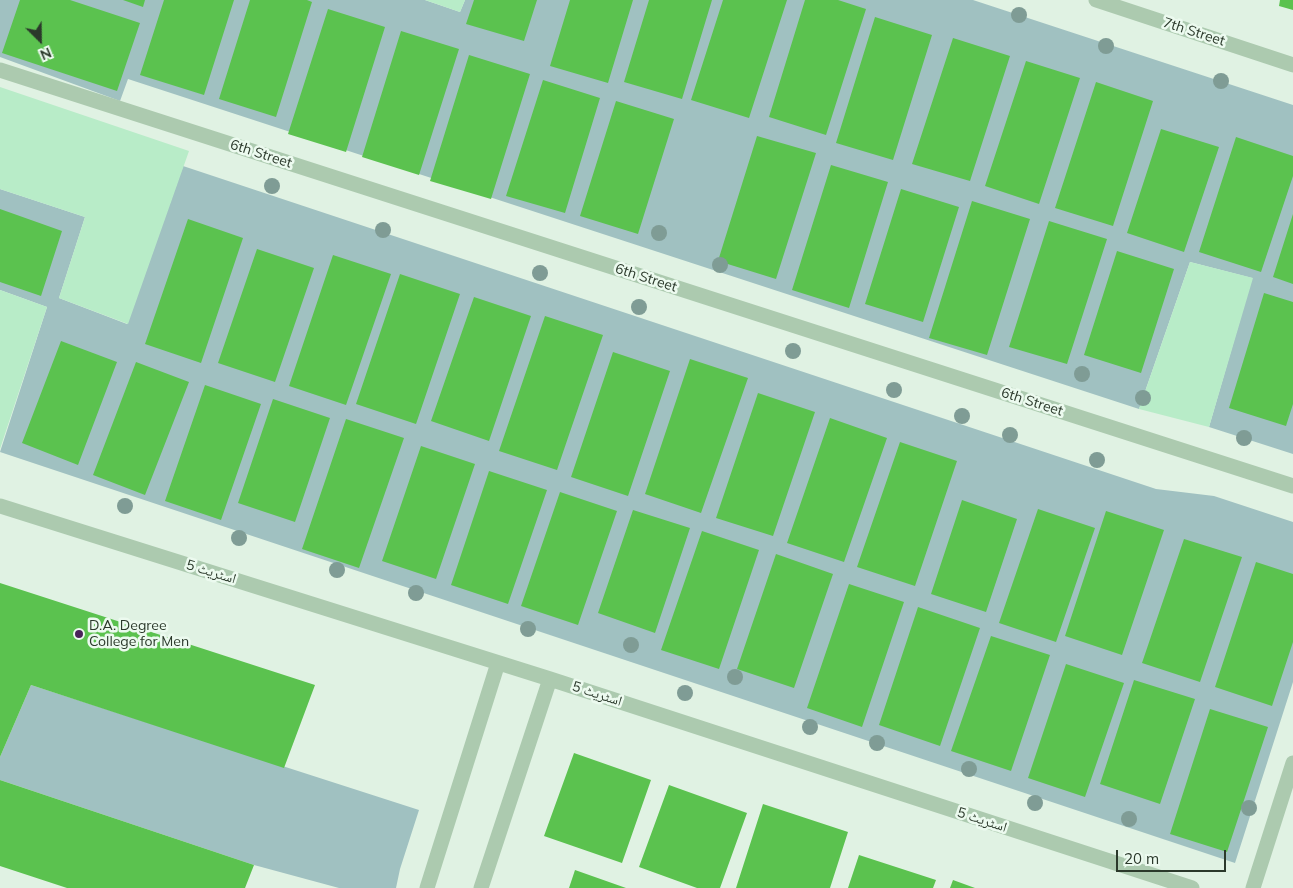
<!DOCTYPE html>
<html>
<head>
<meta charset="utf-8">
<style>
	body { margin:0 }
	#map { position:relative; width:1293px; height:888px; overflow:hidden; background:#e0f2e3; font-family:Mulish,sans-serif }
	canvas { display:block }
	.north { position:absolute; left:15px; top:15px; width:50px; height:50px; -webkit-text-stroke:4px #ecfaef; paint-order:stroke; rotate:157deg; font-size:14px; font-weight:700; line-height:20px; text-align:center; color:#2b392b }
	.north::after { content:''; display:block; margin:auto; width:18px; height:22px; background:#2b392b; clip-path:polygon(50% 0,100% 100%,50% 72%,0 100%) }
	.scale { position:absolute; left:1116px; top:850px; width:110px; height:22px; box-sizing:border-box; border:2px solid #2b392b; border-top:0; padding-left:6px; font-size:15px; line-height:18px; white-space:nowrap; color:#2b392b; -webkit-text-stroke:4px #ecfaef; paint-order:stroke }
</style>
</head>
<body>
<div id="map">
<canvas width="1293" height="888"></canvas>
<div class="north">N</div>
<div class="scale">20 m</div>
</div>
<script>
const g = document.querySelector('canvas').getContext('2d');
g.lineJoin = 'round';
function paint(path, color) {
  g.fillStyle = color;
  g.fill(path, 'evenodd');
}
function strokePath(path, color, width, dash) {
  g.strokeStyle = color;
  g.lineWidth = width;
  g.lineCap = dash ? 'butt' : 'round';
  g.setLineDash(dash || []);
  g.stroke(path);
}
function drawText(font, color, halo, rows, align = 'center') {
  g.font = font + ' Mulish,"Noto Naskh Arabic",sans-serif';
  g.lineWidth = 5;
  g.setLineDash([]);
  g.textBaseline = 'middle';
  g.strokeStyle = halo;
  g.fillStyle = color;
  for (const [text, x, y, turn = 0] of rows) {
    g.save();
    g.translate(x, y);
    g.rotate((+turn || 0) * Math.PI / 180);
    g.textAlign = isNaN(turn) ? turn : align;
    if (halo) g.strokeText(text, 0, 0);
    g.fillText(text, 0, 0);
    g.restore();
  }
}
paint(new Path2D(`
	M 0,0 L 425,0 L 460,12 L 465,0 L 973,0 L 1293,105 L 1293,454 L 1209,427 L 1252,278 L 1190,262 L 1139,409 L 128,79 L 120,101 L 0,57 Z
	M 183,166 L 1156,489 L 1214,496 L 1293,522 L 1293,682 L 1235,863 L 0,452 L 47,307 L 0,290 L 0,189 L 85,217 L 59,298 L 127,324 Z
	M 31,685 L 419,810 L 400,869 L 396,888 L 339,888 L 254,865 L 0,780 L 0,757 Z`), '#a0c1c1');
paint(new Path2D(`
	M 425,0 L 465,0 L 460,12 Z
	M 0,87 L 189,151 L 128,324 L 59,298 L 85,217 L 0,189 Z
	M 1190,262 L 1253,278 L 1209,427 L 1139,409 Z
	M 0,290 L 47,307 L 0,449 Z`), '#b8ecc8');
paint(new Path2D(`
	M 20,0 L 70,0 L 140,23 L 117,91 L 2,53 Z
	M 123,0 L 145,0 L 143,7 Z
	M 164,0 L 234,0 L 204,95 L 140,75 Z
	M 250,0 L 307,0 L 312,2 L 276,117 L 219,99 Z
	M 474,0 L 537,0 L 524,41 L 466,24 Z
	M 570,0 L 633,0 L 608,83 L 550,66 Z
	M 649,0 L 712,0 L 682,99 L 624,82 Z
	M 723,0 L 787,0 L 749,118 L 691,100 Z
	M 805,0 L 838,0 L 866,9 L 826,135 L 769,117 Z
	M 1280,0 L 1293,0 L 1293,10 L 1279,6 Z
	M 328,9 L 385,27 L 346,152 L 288,134 Z
	M 875,17 L 932,35 L 893,160 L 836,143 Z
	M 401,31 L 459,49 L 419,175 L 362,157 Z
	M 953,38 L 1010,56 L 970,181 L 912,164 Z
	M 469,55 L 530,74 L 491,199 L 430,181 Z
	M 1026,61 L 1080,78 L 1039,204 L 985,186 Z
	M 543,80 L 600,98 L 565,213 L 506,196 Z
	M 1096,82 L 1153,101 L 1113,226 L 1055,208 Z
	M 616,101 L 674,119 L 638,234 L 580,216 Z
	M 1161,129 L 1219,147 L 1184,252 L 1127,233 Z
	M 757,136 L 816,153 L 776,279 L 718,261 Z
	M 1236,137 L 1293,156 L 1293,176 L 1261,272 L 1199,252 Z
	M 831,165 L 888,182 L 849,308 L 792,290 Z
	M 901,189 L 959,207 L 923,322 L 865,304 Z
	M 972,201 L 1030,219 L 987,355 L 929,338 Z
	M 0,209 L 62,231 L 41,296 L 0,282 Z
	M 1293,214 L 1293,284 L 1273,277 Z
	M 188,219 L 243,238 L 201,363 L 145,344 Z
	M 1049,221 L 1107,239 L 1067,364 L 1009,347 Z
	M 257,249 L 314,268 L 275,382 L 218,363 Z
	M 1117,251 L 1174,269 L 1141,373 L 1084,355 Z
	M 333,255 L 391,274 L 346,405 L 289,386 Z
	M 400,274 L 460,294 L 416,424 L 356,404 Z
	M 1264,293 L 1293,302 L 1293,404 L 1286,426 L 1229,408 Z
	M 474,297 L 531,316 L 489,441 L 431,421 Z
	M 545,316 L 603,335 L 557,470 L 499,451 Z
	M 61,341 L 117,362 L 78,465 L 22,443 Z
	M 613,352 L 670,371 L 628,496 L 571,477 Z
	M 690,359 L 748,378 L 701,513 L 645,494 Z
	M 136,362 L 189,382 L 145,495 L 93,475 Z
	M 205,385 L 261,404 L 221,520 L 165,501 Z
	M 758,393 L 815,412 L 773,536 L 716,518 Z
	M 273,399 L 330,418 L 295,522 L 238,503 Z
	M 830,418 L 887,438 L 844,562 L 787,543 Z
	M 346,419 L 404,438 L 359,568 L 302,549 Z
	M 900,442 L 957,461 L 915,586 L 857,567 Z
	M 421,446 L 475,464 L 436,579 L 382,561 Z
	M 489,471 L 547,490 L 508,604 L 451,585 Z
	M 560,492 L 617,511 L 578,625 L 521,606 Z
	M 962,500 L 1017,519 L 986,612 L 931,594 Z
	M 1038,509 L 1095,528 L 1056,642 L 999,623 Z
	M 633,510 L 690,528 L 655,633 L 598,613 Z
	M 1106,511 L 1164,530 L 1122,655 L 1065,636 Z
	M 702,531 L 759,550 L 719,669 L 661,650 Z
	M 1184,539 L 1242,557 L 1200,682 L 1142,663 Z
	M 776,554 L 833,574 L 794,688 L 737,669 Z
	M 1256,562 L 1293,574 L 1293,642 L 1272,706 L 1215,687 Z
	M 0,583 L 315,685 L 284,768 L 31,685 L 0,757 Z
	M 849,584 L 904,602 L 862,727 L 807,708 Z
	M 918,607 L 980,628 L 940,746 L 879,725 Z
	M 991,636 L 1050,655 L 1011,771 L 951,751 Z
	M 1066,664 L 1124,683 L 1085,797 L 1028,778 Z
	M 1134,680 L 1195,699 L 1160,804 L 1100,784 Z
	M 1210,709 L 1268,727 L 1227,852 L 1170,834 Z
	M 574,753 L 651,780 L 622,863 L 544,836 Z
	M 0,780 L 254,865 L 245,888 L 67,888 L 0,866 Z
	M 669,785 L 747,813 L 720,888 L 697,888 L 639,867 Z
	M 763,804 L 848,832 L 830,888 L 736,888 Z
	M 859,855 L 936,880 L 933,888 L 848,888 Z
	M 575,870 L 626,888 L 569,888 Z
	M 953,880 L 975,888 L 950,888 Z`), '#5bc24f');
strokePath(new Path2D(`
	M 1096,0 L 1293,65
	M 0,70 L 1293,486
	M 0,506 L 550,679 L 1192,888
	M 427,888 L 498,663
	M 481,888 L 550,679
	M 1253,888 L 1293,763`), '#accaaf', 15);
g.fillStyle = '#7f9c95';
for (const [x, y] of [
	[1019,15],
	[1106,46],
	[1221,81],
	[272,186],
	[383,230],
	[659,233],
	[720,265],
	[540,273],
	[639,307],
	[793,351],
	[1082,374],
	[894,390],
	[1143,398],
	[962,416],
	[1010,435],
	[1244,438],
	[1097,460],
	[125,506],
	[239,538],
	[337,570],
	[416,593],
	[528,629],
	[631,645],
	[735,677],
	[685,693],
	[810,727],
	[877,743],
	[969,769],
	[1035,803],
	[1249,808],
	[1129,819]
]) {
  g.beginPath();
  g.arc(x, y, 8, 0, 2 * Math.PI);
  g.fill();
}
for (const [x, y, r, color] of [
	[79,634,5,"#492159"]
]) {
  const dot = new Path2D();
  dot.arc(x, y, r, 0, 2 * Math.PI);
  g.fillStyle = color;
  g.fill(dot);
  strokePath(dot, '#ecfaef', 2);
}
drawText('14px', '#2b392b', '#ecfaef', [
	["7th Street",1194,32,18],
	["6th Street",261,154,18],
	["6th Street",646,278,18],
	["6th Street",1032,402,18],
	["اسٹریٹ 5",211,572,17],
	["اسٹریٹ 5",597,694,18],
	["اسٹریٹ 5",982,820,18]
]);
drawText('14px', '#2b392b', '#ecfaef', [
	["D.A. Degree",89,626],
	["College for Men",89,642]
], 'left');
</script>
</body>
</html>
